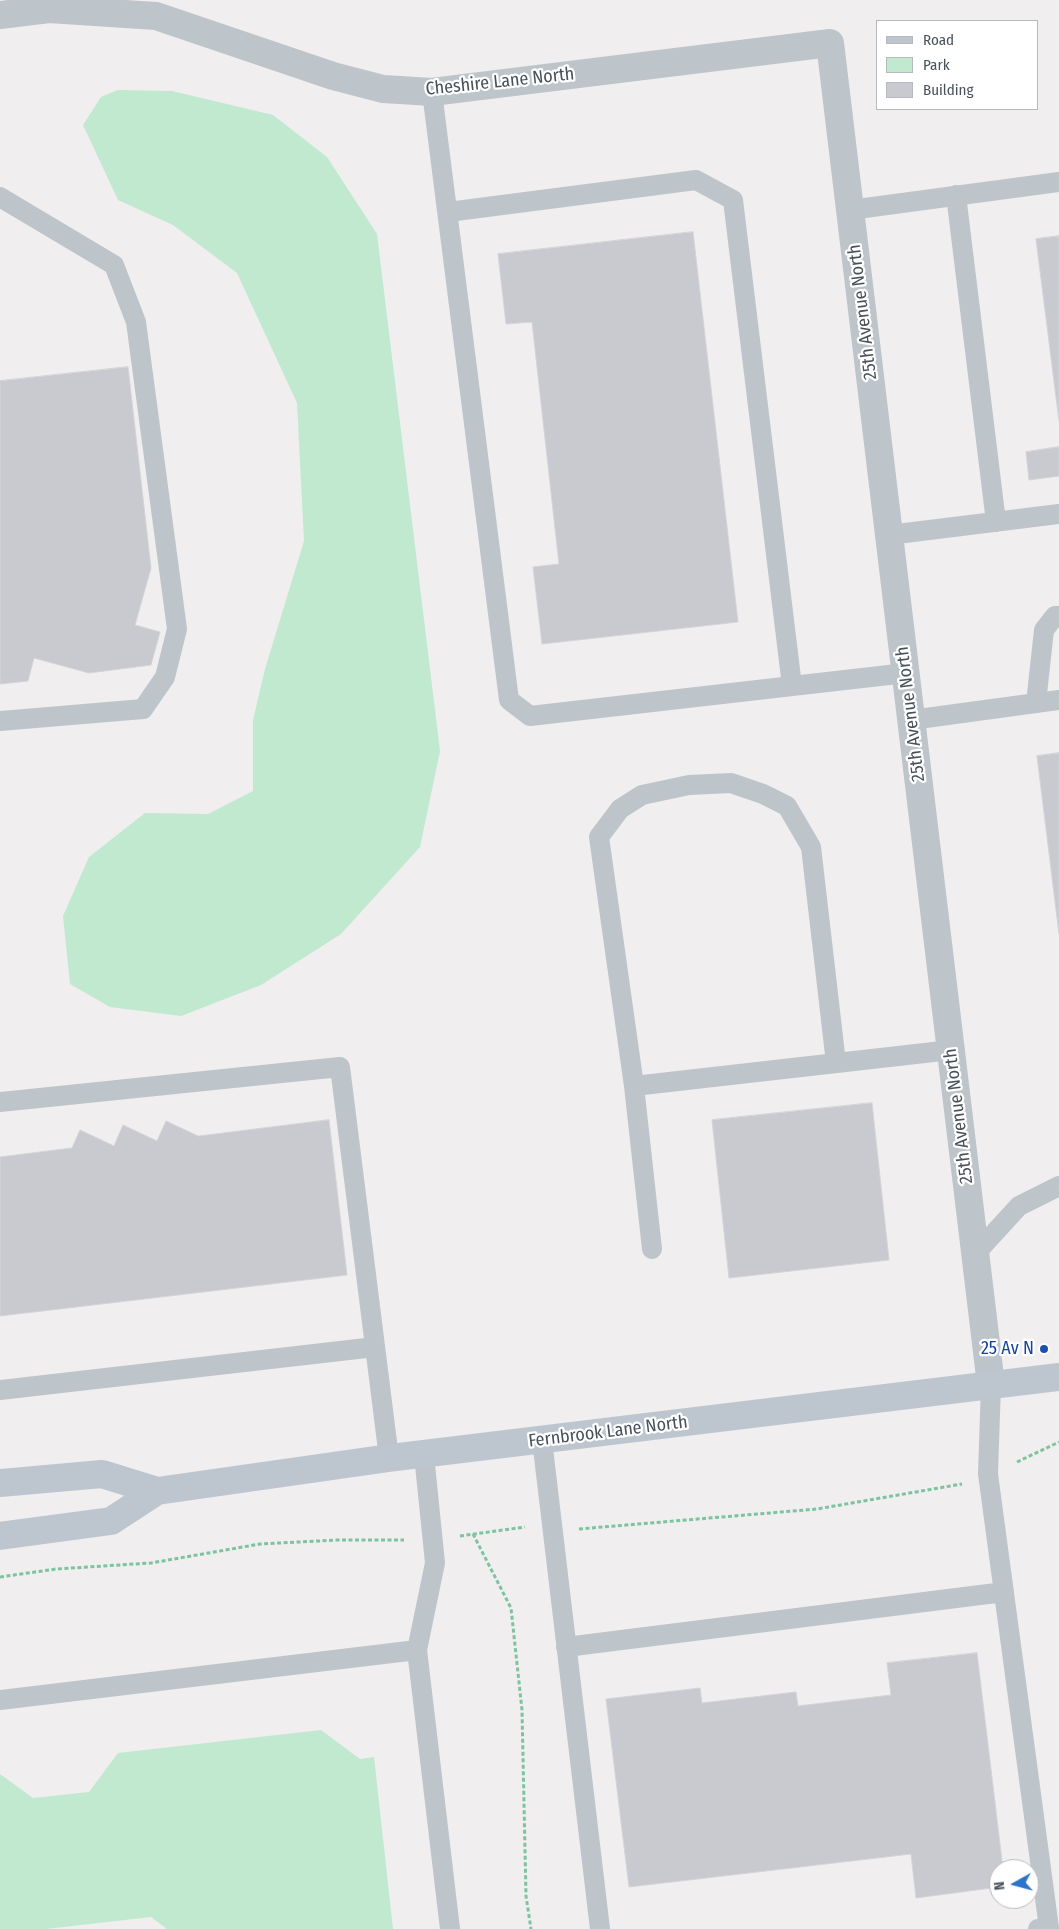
<!DOCTYPE html>
<html>
<head>
<meta charset="utf-8">
<style>
	body { margin:0 }
	#map { position:relative; width:1059px; height:1929px; overflow:hidden; background:#f0eeee; font-family:"Fira Sans Condensed",sans-serif }
	canvas { display:block }
	.legend { position:absolute; left:876px; top:20px; width:162px; height:90px; box-sizing:border-box; background:#fff; border:1px solid #b6b9bd; margin:0; padding:6px 9px; list-style:none; font-size:15px; color:#485159 }
	.legend li { display:flex; align-items:center; gap:10px; height:25px }
	.legend b { width:25px; border:1px solid #b6b9bd }
	.north { position:absolute; left:989px; top:1859px; width:50px; height:50px; box-sizing:border-box; background:#fff; border:1px solid #b6b9bd; border-radius:50%; rotate:263deg; font-size:14px; font-weight:700; line-height:20px; text-align:center; color:#485159 }
	.north::after { content:''; display:block; margin:auto; width:18px; height:22px; background:#2c73cb; clip-path:polygon(50% 0,100% 100%,50% 72%,0 100%) }
</style>
</head>
<body>
<div id="map">
<canvas width="1059" height="1929"></canvas>
<ul class="legend">
<li><b style="height:6px;background:#bdc6cf"></b>Road</li>
<li><b style="height:14px;background:#c0e9d0"></b>Park</li>
<li><b style="height:14px;background:#c9cad0"></b>Building</li>
</ul>
<div class="north">N</div>
</div>
<script>
const g = document.querySelector('canvas').getContext('2d');
g.lineJoin = 'round';
function paint(path, color) {
  g.fillStyle = color;
  g.fill(path, 'evenodd');
}
function strokePath(path, color, width, dash) {
  g.strokeStyle = color;
  g.lineWidth = width;
  g.lineCap = dash ? 'butt' : 'round';
  g.setLineDash(dash || []);
  g.stroke(path);
}
function drawText(font, color, halo, rows, align = 'center') {
  g.font = font + ' "Fira Sans Condensed",sans-serif';
  g.lineWidth = 4.5;
  g.setLineDash([]);
  g.textBaseline = 'middle';
  g.strokeStyle = halo;
  g.fillStyle = color;
  for (const [text, x, y, turn = 0] of rows) {
    g.save();
    g.translate(x, y);
    g.rotate((+turn || 0) * Math.PI / 180);
    g.textAlign = isNaN(turn) ? turn : align;
    if (halo) g.strokeText(text, 0, 0);
    g.fillText(text, 0, 0);
    g.restore();
  }
}
paint(new Path2D(`
	M 118,90 L 172,91 L 273,115 L 327,157 L 377,234 L 440,751 L 420,847 L 341,934 L 261,985 L 181,1016 L 110,1007 L 70,984 L 63,916 L 89,857 L 145,813 L 208,814 L 253,791 L 253,720 L 265,669 L 304,541 L 297,403 L 237,273 L 173,225 L 118,200 L 83,125 L 101,97 Z
	M 321,1730 L 360,1759 L 374,1757 L 393,1929 L 167,1929 L 151,1917 L 46,1929 L 0,1929 L 0,1774 L 33,1798 L 89,1792 L 118,1753 Z`), '#c0e9d0');
const building = new Path2D(`
	M 693,232 L 738,622 L 542,644 L 533,567 L 559,564 L 532,322 L 506,324 L 498,254 Z
	M 1059,236 L 1059,421 L 1036,239 Z
	M 128,367 L 151,568 L 135,625 L 160,632 L 151,665 L 89,673 L 34,658 L 28,681 L 0,684 L 0,381 Z
	M 1059,447 L 1059,476 L 1029,480 L 1026,452 Z
	M 1059,753 L 1059,934 L 1037,756 Z
	M 872,1103 L 889,1260 L 729,1278 L 712,1120 Z
	M 329,1120 L 347,1275 L 0,1316 L 0,1157 L 72,1148 L 80,1130 L 114,1146 L 123,1125 L 157,1141 L 166,1121 L 198,1136 Z
	M 977,1653 L 1003,1869 L 999,1869 L 999,1887 L 916,1898 L 911,1854 L 629,1887 L 606,1699 L 700,1688 L 702,1703 L 796,1692 L 798,1706 L 891,1695 L 887,1663 Z`);
paint(building, '#c9cad0');
strokePath(building, '#d2d4d8', 1);
strokePath(new Path2D(`
	M 1017,1462 L 1059,1442
	M 579,1529 L 817,1509 L 962,1484
	M 473,1534 L 511,1608 L 522,1710 L 526,1896 L 531,1929
	M 460,1536 L 525,1527
	M 0,1577 L 56,1569 L 151,1563 L 260,1544 L 337,1540 L 404,1540`), '#7cc4a0', 3, [4, 2.5]);
strokePath(new Path2D(`
	M 432,92 L 509,700 L 530,716 L 906,673
	M 956,195 L 996,522
	M 0,197 L 114,265 L 136,322 L 177,629 L 165,677 L 143,709 L 0,721
	M 850,210 L 1059,182
	M 448,212 L 696,180 L 733,200 L 792,686
	M 889,535 L 1059,514
	M 1036,703 L 1044,630 L 1055,616 L 1059,616
	M 911,720 L 1059,700
	M 836,1063 L 811,847 L 787,806 L 763,794 L 731,783 L 689,785 L 642,795 L 620,809 L 599,837 L 634,1086 L 951,1050
	M 634,1086 L 652,1249
	M 0,1102 L 340,1067 L 389,1458
	M 975,1254 L 1019,1206 L 1059,1186
	M 991,1385 L 988,1474 L 1049,1928 L 1038,1929
	M 0,1390 L 375,1347
	M 542,1440 L 600,1929
	M 566,1647 L 1004,1592
	M 417,1650 L 450,1929
	M 0,1700 L 417,1650 L 435,1563 L 424,1455`), '#bdc5cb', 20);
strokePath(new Path2D(`
	M 0,15 L 49,9 L 156,16 L 333,76 L 383,89 L 432,92 L 830,43 L 991,1385`), '#bdc5cb', 28);
strokePath(new Path2D(`
	M 0,1483 L 102,1474 L 157,1491
	M 0,1536 L 111,1521 L 157,1491 L 389,1458 L 1059,1377`), '#bdc6cf', 28);
for (const [x, y, r, color] of [
	[1044,1349,5,"#1a4fb4"]
]) {
  const dot = new Path2D();
  dot.arc(x, y, r, 0, 2 * Math.PI);
  g.fillStyle = color;
  g.fill(dot);
  strokePath(dot, '#fff', 2);
}
drawText('18px', '#485159', '#fff', [
	["Cheshire Lane North",500,82,-6],
	["25th Avenue North",863,312,-97],
	["25th Avenue North",911,714,-97],
	["25th Avenue North",959,1116,-97],
	["Fernbrook Lane North",608,1432,-7]
]);
drawText('18px', '#164399', '#fff', [
	["25 Av N",1034,1349]
], 'right');
</script>
</body>
</html>
